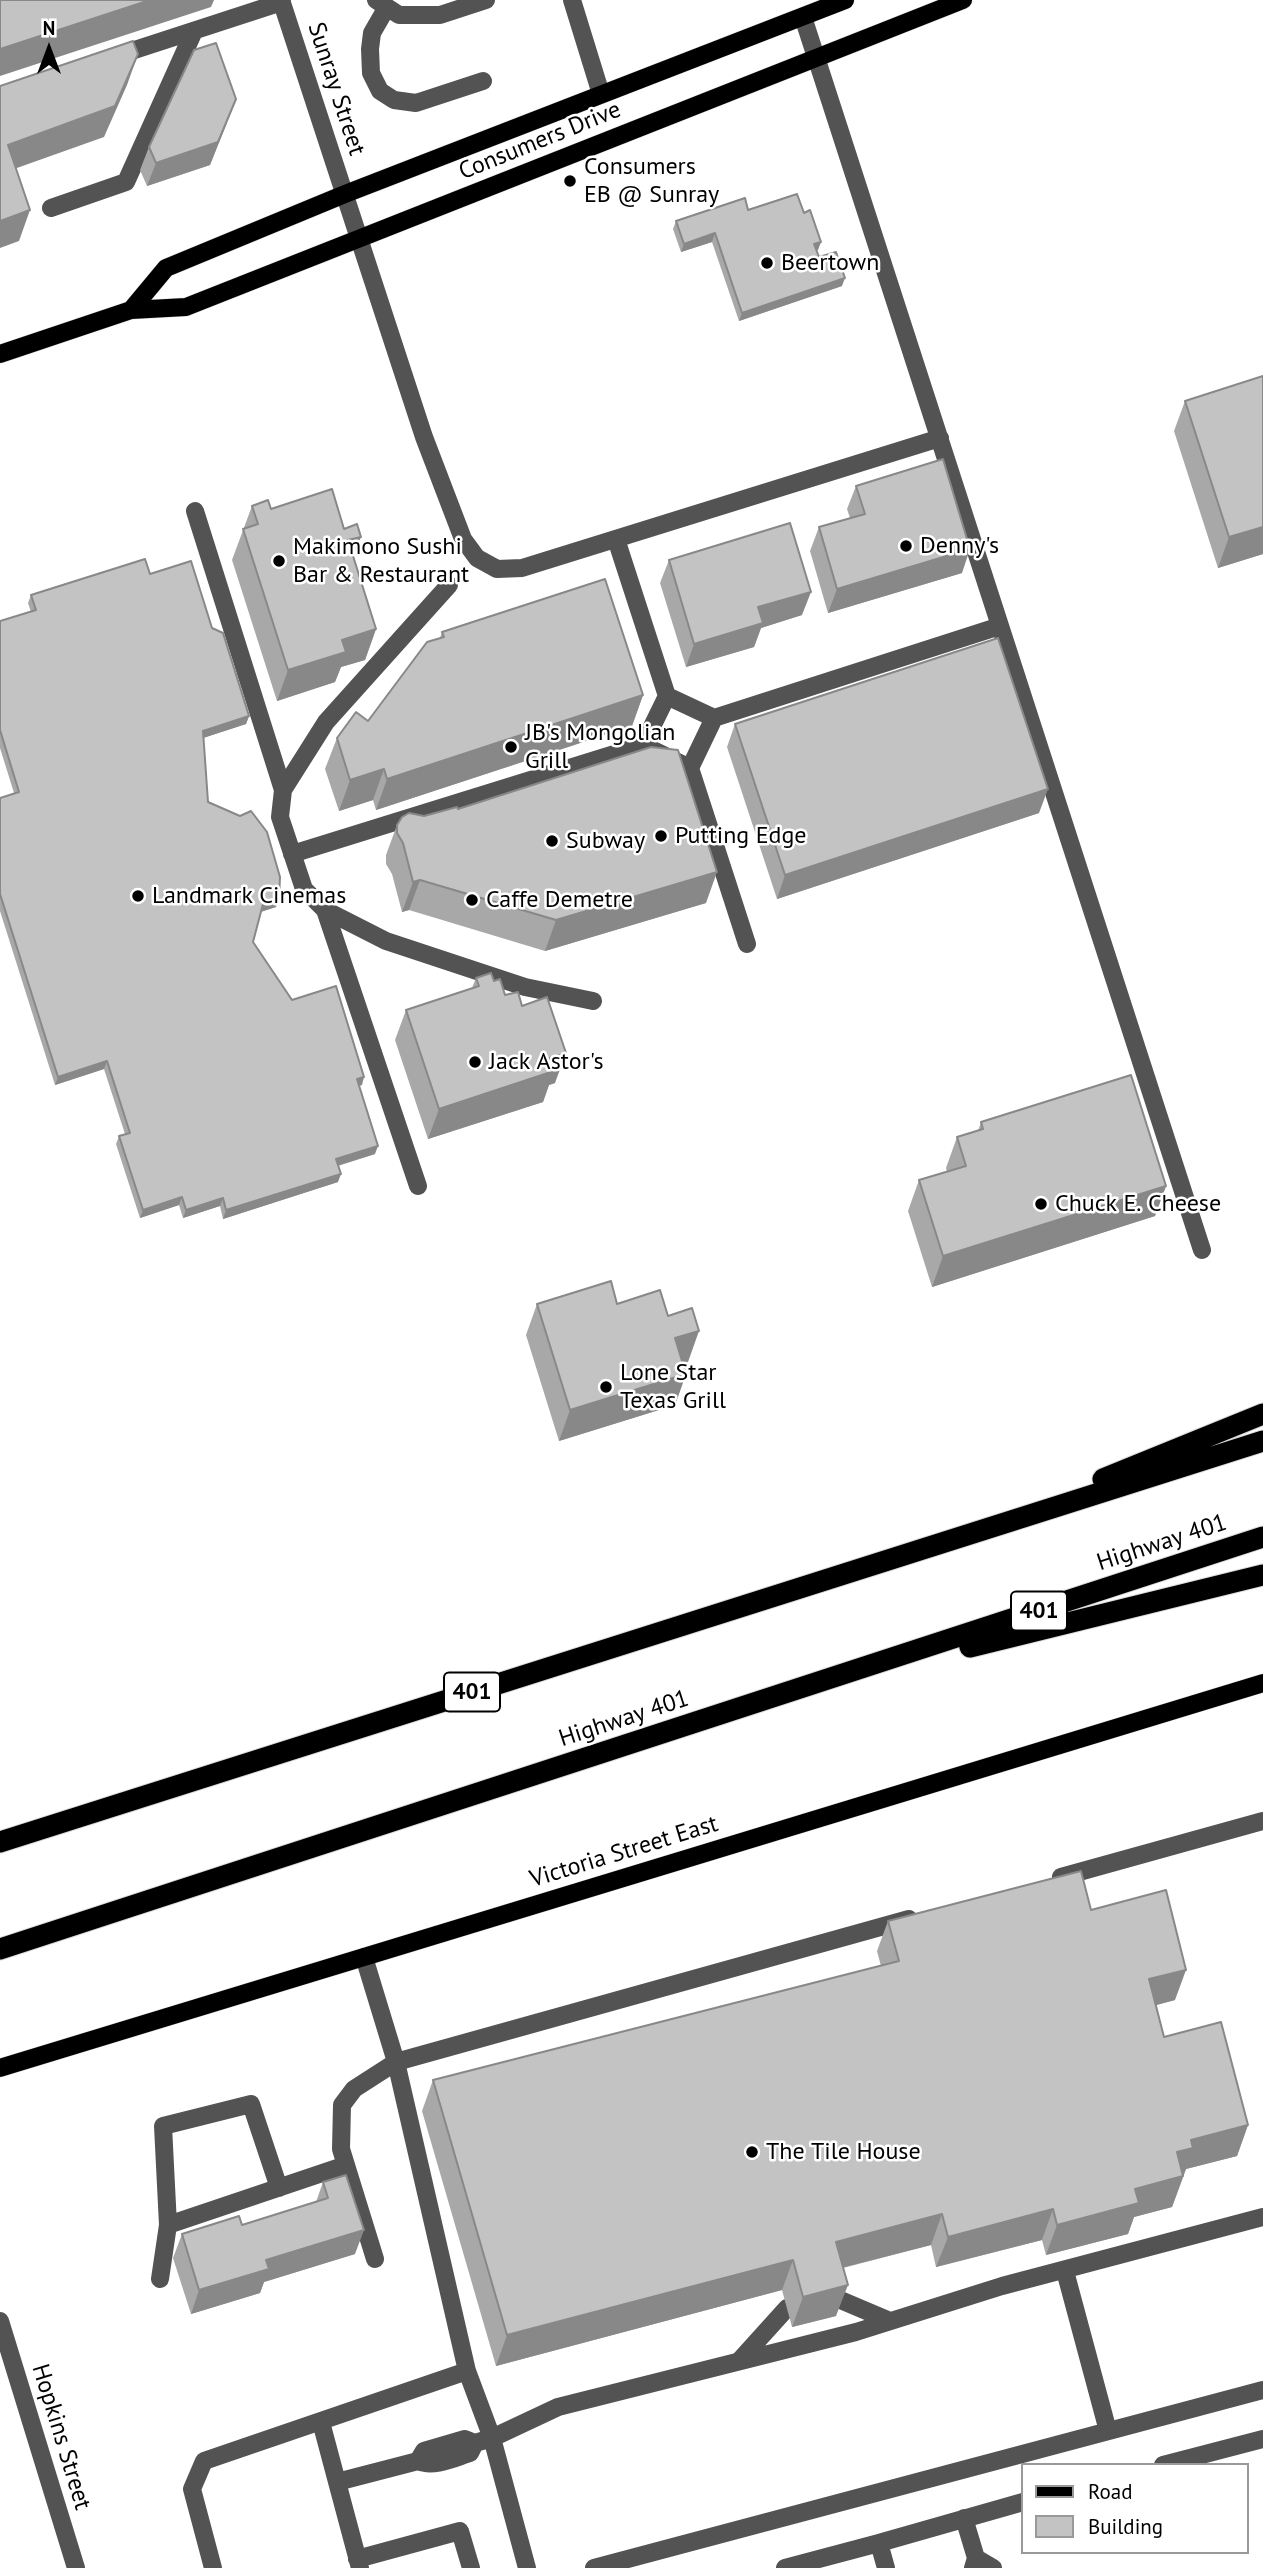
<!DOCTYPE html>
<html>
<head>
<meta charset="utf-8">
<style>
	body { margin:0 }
	#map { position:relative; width:1263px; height:2568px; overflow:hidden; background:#fff; font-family:"PT Sans",sans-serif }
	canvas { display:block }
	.legend { position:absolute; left:1021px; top:2463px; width:228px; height:91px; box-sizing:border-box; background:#fff; border:2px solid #999; margin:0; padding:9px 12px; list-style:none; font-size:21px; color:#000 }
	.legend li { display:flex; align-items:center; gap:14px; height:35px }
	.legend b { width:35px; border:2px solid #999 }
	.north { position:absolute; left:14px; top:14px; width:70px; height:70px; -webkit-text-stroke:5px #fff; paint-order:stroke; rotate:0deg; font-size:19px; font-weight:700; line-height:28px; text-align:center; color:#000 }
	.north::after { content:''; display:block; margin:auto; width:24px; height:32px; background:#000; clip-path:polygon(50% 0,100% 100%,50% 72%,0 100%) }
</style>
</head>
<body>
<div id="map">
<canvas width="1263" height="2568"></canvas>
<ul class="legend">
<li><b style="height:9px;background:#000"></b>Road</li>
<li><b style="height:19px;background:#c3c3c3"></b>Building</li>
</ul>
<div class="north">N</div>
</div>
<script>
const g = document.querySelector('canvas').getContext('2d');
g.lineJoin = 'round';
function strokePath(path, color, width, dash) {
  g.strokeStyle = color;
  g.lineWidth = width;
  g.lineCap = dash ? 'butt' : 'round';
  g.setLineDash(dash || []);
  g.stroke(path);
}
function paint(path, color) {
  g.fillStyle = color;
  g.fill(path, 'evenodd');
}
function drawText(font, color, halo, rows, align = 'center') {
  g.font = font + ' "PT Sans",sans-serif';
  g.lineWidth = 5;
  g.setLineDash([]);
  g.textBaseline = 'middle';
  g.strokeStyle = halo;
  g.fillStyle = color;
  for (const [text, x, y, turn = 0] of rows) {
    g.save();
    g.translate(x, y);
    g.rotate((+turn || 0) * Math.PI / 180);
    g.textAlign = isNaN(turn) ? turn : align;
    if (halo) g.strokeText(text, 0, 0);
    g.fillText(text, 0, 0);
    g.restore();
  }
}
const major = new Path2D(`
	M 131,310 L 166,268 L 345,194 L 845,0
	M 0,354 L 131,310 L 186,307 L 963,0
	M 0,2068 L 1263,1683`);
const highway = new Path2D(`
	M 1103,1479 L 1263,1414
	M 970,1647 L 1263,1575
	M 0,1842 L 1263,1441
	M 0,1949 L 1263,1537`);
strokePath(major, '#dbdbdb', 19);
strokePath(highway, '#dbdbdb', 23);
strokePath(new Path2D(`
	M 281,0 L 424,437 L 463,539 L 477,558 L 497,569 L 522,568 L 940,438
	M 376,0 L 399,15 L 440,15 L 486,0
	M 572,0 L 601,94
	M 387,7 L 372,33 L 370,49 L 371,73 L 380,91 L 394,100 L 416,103 L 483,81
	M 803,17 L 1202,1250
	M 113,57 L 282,2
	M 51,208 L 126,182 L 194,31
	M 195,511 L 283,790
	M 616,539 L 667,696
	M 449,585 L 326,722 L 283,790 L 280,817 L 304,889 L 325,910 L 386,941 L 525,987 L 593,1001
	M 714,718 L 1000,626
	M 690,768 L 643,745 L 667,696 L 714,718 L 690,768 L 747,944
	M 292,854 L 643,745
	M 325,910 L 418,1186
	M 1061,1877 L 1263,1821
	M 364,1957 L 396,2062 L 467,2371 L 492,2438 L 527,2568
	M 279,2188 L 251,2104 L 163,2126 L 168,2225 L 346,2165
	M 375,2259 L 341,2149 L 342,2105 L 354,2089 L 396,2062 L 909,1919
	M 1065,2271 L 1108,2431
	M 160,2279 L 168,2225
	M 831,2296 L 890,2321
	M 0,2321 L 76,2568
	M 740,2360 L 787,2308
	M 321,2422 L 360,2568
	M 418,2461 L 424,2451 L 465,2439 L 475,2443 L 492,2438 L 558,2407 L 856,2332 L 1002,2286 L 1263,2217
	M 1163,2465 L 1263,2439
	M 337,2482 L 418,2461 C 434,2468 454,2458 470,2453 L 475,2443
	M 964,2518 L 976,2558 L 973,2568
	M 879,2543 L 1023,2502
	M 976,2558 L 993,2568
	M 357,2559 L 460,2531 L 471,2568
	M 213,2568 L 192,2489 L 204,2461 L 467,2371
	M 594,2568 L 1263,2390
	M 785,2568 L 879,2543 L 886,2568`), '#535353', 18);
strokePath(major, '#000', 18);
strokePath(highway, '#000', 21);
paint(new Path2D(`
	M 227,123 L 210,165 L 147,186 L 140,170 L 149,147 Z
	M 748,210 L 804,213 L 818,250 L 816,251 L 819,257 L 842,286 L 739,321 L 712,242 L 681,252 L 673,229 L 676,221 Z
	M 1263,376 L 1263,554 L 1218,568 L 1174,431 L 1185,401 Z
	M 856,486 L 962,573 L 828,613 L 810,551 L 819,527 L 850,518 L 847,509 Z
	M 252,506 L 271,509 L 353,556 L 376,629 L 365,660 L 341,667 L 335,682 L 277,701 L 232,560 Z
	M 669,560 L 802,615 L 761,628 L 754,647 L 686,667 L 660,583 Z
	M 150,574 L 212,628 L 249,716 L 246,724 L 203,738 L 208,802 L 276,907 L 261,912 L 253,942 L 292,1000 L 362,1085 L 359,1086 L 375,1154 L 338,1166 L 338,1182 L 223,1219 L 220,1206 L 183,1218 L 179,1205 L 140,1218 L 116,1144 L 119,1136 L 125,1134 L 104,1069 L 55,1085 L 0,911 L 0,798 L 14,793 L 0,748 L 0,621 L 31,612 L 28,603 L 31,595 Z
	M 442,632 L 643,695 L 632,726 L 376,810 L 373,800 L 339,811 L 325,769 L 337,738 L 368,721 L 440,638 Z
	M 735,724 L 1039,813 L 777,899 L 727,747 Z
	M 458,809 L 706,903 L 545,951 L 409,910 L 402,912 L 392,874 L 386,864 L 386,855 L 397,825 L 424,816 Z
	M 476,978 L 494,981 L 505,995 L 522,1006 L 555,1083 L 549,1085 L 543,1102 L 428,1139 L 395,1040 L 406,1010 L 472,988 Z
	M 981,1122 L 1166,1186 L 1155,1216 L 932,1287 L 908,1211 L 919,1180 L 947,1172 L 946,1168 L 957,1137 L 978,1131 Z
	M 537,1304 L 617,1304 L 688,1362 L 683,1363 L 686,1374 L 675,1405 L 559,1441 L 526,1335 Z
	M 1091,1910 L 1175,2000 L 1156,2005 L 1164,2037 L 1248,2125 L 1237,2156 L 1186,2169 L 1172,2207 L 1134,2217 L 1128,2234 L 1046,2255 L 1042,2240 L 936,2267 L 931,2245 L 843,2268 L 836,2316 L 792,2327 L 782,2290 L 496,2366 L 422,2111 L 433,2080 L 881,1966 L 877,1951 L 888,1921 Z
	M 323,2182 L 355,2254 L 264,2282 L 260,2293 L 191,2314 L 173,2258 L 182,2234 L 242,2225 L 316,2202 Z`), '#a8a8a8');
paint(new Path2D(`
	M 150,0 L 214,0 L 211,7 L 0,76 L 0,49 Z
	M 138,54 L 127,85 L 104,137 L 0,174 L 8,145 Z
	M 236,99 L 210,165 L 147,186 L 156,163 Z
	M 30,210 L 19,241 L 0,248 L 0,221 Z
	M 715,233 L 712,242 L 681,252 L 684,244 Z
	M 821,242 L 818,250 L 811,252 L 814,244 Z
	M 845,278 L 842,286 L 739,321 L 742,313 Z
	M 1263,527 L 1263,554 L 1218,568 L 1229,537 Z
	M 361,537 L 349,567 L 348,540 Z
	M 970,549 L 962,573 L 828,613 L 837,589 Z
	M 811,592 L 802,615 L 761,628 L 754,647 L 686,667 L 694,644 L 758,607 Z
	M 376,629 L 365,660 L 341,667 L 335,682 L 277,701 L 288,670 L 342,640 Z
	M 643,695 L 632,726 L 376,810 L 387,779 Z
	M 249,716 L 246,724 L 200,739 L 203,731 Z
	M 384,769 L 373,800 L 339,811 L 350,780 Z
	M 1048,789 L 1039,813 L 777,899 L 785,875 Z
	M 717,872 L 706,903 L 545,951 L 556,920 Z
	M 420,880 L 409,910 L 402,912 L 413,882 Z
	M 279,899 L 276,907 L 260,912 L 263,904 Z
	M 566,1053 L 555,1083 L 549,1085 L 543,1102 L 428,1139 L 439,1109 L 550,1058 Z
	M 107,1061 L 104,1069 L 55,1085 L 58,1077 Z
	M 364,1077 L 362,1085 L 354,1087 L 357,1079 Z
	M 378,1146 L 375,1154 L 333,1167 L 336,1159 Z
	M 341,1174 L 338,1182 L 223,1219 L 226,1210 Z
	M 1166,1186 L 1155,1216 L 932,1287 L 943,1256 Z
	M 182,1197 L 179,1205 L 140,1218 L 143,1210 Z
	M 223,1198 L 220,1206 L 183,1218 L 186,1210 Z
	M 699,1331 L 688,1362 L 664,1369 L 675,1338 Z
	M 686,1374 L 675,1405 L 559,1441 L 570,1410 Z
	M 1186,1970 L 1175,2000 L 1138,2010 L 1149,1979 Z
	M 1248,2125 L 1237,2156 L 1186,2169 L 1172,2207 L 1134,2217 L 1128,2234 L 1046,2255 L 1057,2225 L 1135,2189 L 1191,2140 Z
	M 1053,2209 L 1042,2240 L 936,2267 L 948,2237 Z
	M 942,2214 L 931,2245 L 825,2272 L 836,2242 Z
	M 364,2230 L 355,2254 L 264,2282 L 260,2293 L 191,2314 L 199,2290 L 266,2260 Z
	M 793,2260 L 782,2290 L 496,2366 L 507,2335 Z
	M 848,2285 L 836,2316 L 792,2327 L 803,2297 Z`), '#888');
const building = new Path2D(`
	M 0,0 L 150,0 L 0,49 Z
	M 133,41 L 138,54 L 115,106 L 8,145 L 30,210 L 0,221 L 0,86 Z
	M 216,43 L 236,99 L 218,142 L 156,163 L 149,147 L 194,50 Z
	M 797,194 L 804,213 L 810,210 L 821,242 L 814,244 L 819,257 L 836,252 L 845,278 L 742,313 L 715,233 L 684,244 L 676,221 L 745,198 L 748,210 Z
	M 1263,376 L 1263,527 L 1229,537 L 1185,401 Z
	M 943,459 L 970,549 L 837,589 L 819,527 L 865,514 L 856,486 Z
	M 332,489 L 344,529 L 357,524 L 361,537 L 348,540 L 376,629 L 342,640 L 346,652 L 288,670 L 243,529 L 258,524 L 252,506 L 268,500 L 271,509 Z
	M 790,523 L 811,592 L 758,607 L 763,623 L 694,644 L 669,560 Z
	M 145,559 L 150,574 L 191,561 L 212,628 L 223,633 L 249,716 L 203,731 L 208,802 L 240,816 L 251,811 L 267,832 L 280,877 L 279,899 L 263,904 L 253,942 L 292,1000 L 336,986 L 364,1077 L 357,1079 L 378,1146 L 336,1159 L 341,1174 L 226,1210 L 223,1198 L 186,1210 L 182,1197 L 143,1210 L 119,1136 L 130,1133 L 107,1061 L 58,1077 L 0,894 L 0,798 L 19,792 L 0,730 L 0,621 L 36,610 L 31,595 Z
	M 605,579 L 643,695 L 387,779 L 384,769 L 350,780 L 337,738 L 356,712 L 368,721 L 427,642 L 444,637 L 442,632 Z
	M 998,638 L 1048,789 L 785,875 L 735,724 Z
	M 651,747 L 678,750 L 717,872 L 556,920 L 420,880 L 413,882 L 403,843 L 397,833 L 397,825 L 402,817 L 409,813 L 424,816 L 457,807 L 458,809 Z
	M 491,973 L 494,981 L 500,979 L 505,995 L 518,992 L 522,1006 L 547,997 L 566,1053 L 550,1058 L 554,1071 L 439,1109 L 406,1010 L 479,986 L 476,978 Z
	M 1131,1075 L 1166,1186 L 943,1256 L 919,1180 L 966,1166 L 957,1137 L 983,1129 L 981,1122 Z
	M 611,1281 L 617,1304 L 660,1290 L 668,1316 L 692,1308 L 699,1331 L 675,1338 L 686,1374 L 570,1410 L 537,1304 Z
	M 1081,1871 L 1091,1910 L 1166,1890 L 1186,1970 L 1149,1979 L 1164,2037 L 1221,2022 L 1248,2125 L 1191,2140 L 1193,2148 L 1177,2152 L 1183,2176 L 1135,2189 L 1139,2203 L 1057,2225 L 1053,2209 L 948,2237 L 942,2214 L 836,2242 L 848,2285 L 803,2297 L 793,2260 L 507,2335 L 433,2080 L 899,1961 L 888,1921 Z
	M 346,2175 L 364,2230 L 266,2260 L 269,2269 L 199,2290 L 182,2234 L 239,2216 L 242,2225 L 328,2198 L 323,2182 Z`);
paint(building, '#c3c3c3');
strokePath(building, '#888', 2);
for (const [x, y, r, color] of [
	[570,181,7,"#000"],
	[767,263,7,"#000"],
	[906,546,7,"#000"],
	[279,561,7,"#000"],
	[511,747,7,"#000"],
	[661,836,7,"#000"],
	[552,841,7,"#000"],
	[138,896,7,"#000"],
	[472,900,7,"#000"],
	[475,1062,7,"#000"],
	[1041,1204,7,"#000"],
	[606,1387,7,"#000"],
	[752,2152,7,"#000"]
]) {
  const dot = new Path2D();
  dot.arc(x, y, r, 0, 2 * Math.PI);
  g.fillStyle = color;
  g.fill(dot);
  strokePath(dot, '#fff', 2.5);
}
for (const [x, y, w] of [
	[1039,1611,56],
	[472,1692,56]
]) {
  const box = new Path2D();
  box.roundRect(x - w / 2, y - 19.5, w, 39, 5);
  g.fillStyle = '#fff';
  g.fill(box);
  strokePath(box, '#000', 2);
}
drawText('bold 23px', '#000', null, [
	["401",1039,1611],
	["401",472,1692]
]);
drawText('24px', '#000', '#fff', [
	["Sunray Street",336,89,72],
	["Consumers Drive",540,141,-22],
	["Highway 401",1162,1543,-18],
	["Highway 401",624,1719,-18],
	["Victoria Street East",624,1852,-17],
	["Hopkins Street",61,2437,73]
]);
drawText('24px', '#000', '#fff', [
	["Consumers",584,167],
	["EB @ Sunray",584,195],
	["Beertown",781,263],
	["Denny's",920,546],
	["Makimono Sushi",293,547],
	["Bar & Restaurant",293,575],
	["JB's Mongolian",525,733],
	["Grill",525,761],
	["Putting Edge",675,836],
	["Subway",566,841],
	["Landmark Cinemas",152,896],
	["Caffe Demetre",486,900],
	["Jack Astor's",489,1062],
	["Chuck E. Cheese",1055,1204],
	["Lone Star",620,1373],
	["Texas Grill",620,1401],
	["The Tile House",766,2152]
], 'left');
</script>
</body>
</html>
